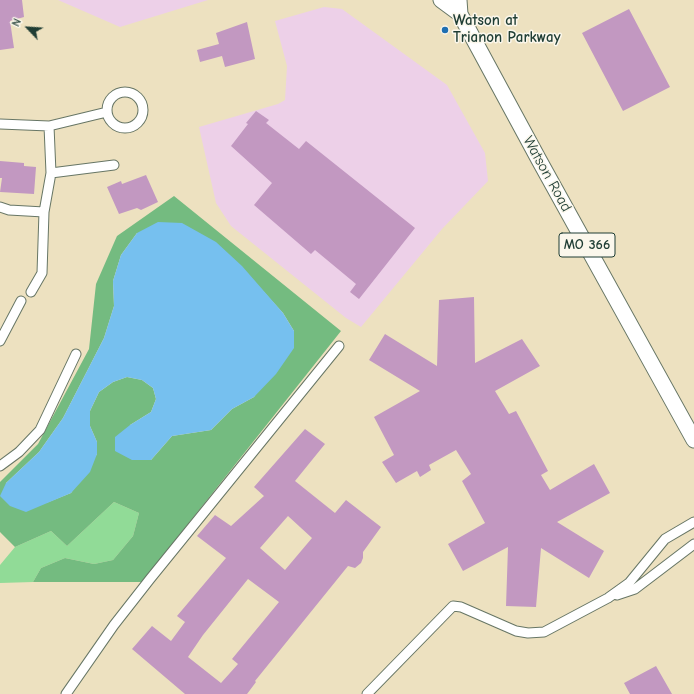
<!DOCTYPE html>
<html>
<head>
<meta charset="utf-8">
<style>
	body { margin:0 }
	#map { position:relative; width:694px; height:694px; overflow:hidden; background:#ede1c0; font-family:"Comic Neue",sans-serif }
	canvas { display:block }
	.north { position:absolute; left:8px; top:8px; width:40px; height:40px; -webkit-text-stroke:3px #fbf7ec; paint-order:stroke; rotate:295deg; font-size:11px; font-weight:700; line-height:16px; text-align:center; color:#1f3d34 }
	.north::after { content:''; display:block; margin:auto; width:14px; height:18px; background:#1f3d34; clip-path:polygon(50% 0,100% 100%,50% 72%,0 100%) }
</style>
</head>
<body>
<div id="map">
<canvas width="694" height="694"></canvas>
<div class="north">N</div>
</div>
<script>
const g = document.querySelector('canvas').getContext('2d');
g.lineJoin = 'round';
function paint(path, color) {
  g.fillStyle = color;
  g.fill(path, 'evenodd');
}
function strokePath(path, color, width, dash) {
  g.strokeStyle = color;
  g.lineWidth = width;
  g.lineCap = dash ? 'butt' : 'round';
  g.setLineDash(dash || []);
  g.stroke(path);
}
function drawText(font, color, halo, rows, align = 'center') {
  g.font = font + ' "Comic Neue",sans-serif';
  g.lineWidth = 3;
  g.setLineDash([]);
  g.textBaseline = 'middle';
  g.strokeStyle = halo;
  g.fillStyle = color;
  for (const [text, x, y, turn = 0] of rows) {
    g.save();
    g.translate(x, y);
    g.rotate((+turn || 0) * Math.PI / 180);
    g.textAlign = isNaN(turn) ? turn : align;
    if (halo) g.strokeText(text, 0, 0);
    g.fillText(text, 0, 0);
    g.restore();
  }
}
paint(new Path2D(`
	M 58,0 L 208,0 L 120,27 Z
	M 324,7 L 342,9 L 447,85 L 485,153 L 488,181 L 442,229 L 361,327 L 346,318 L 231,226 L 216,203 L 199,127 L 278,104 L 285,100 L 287,66 L 275,21 Z`), '#edd0e8');
paint(new Path2D(`
	M 114,502 L 139,513 L 133,536 L 113,560 L 94,564 L 65,558 L 41,568 L 33,582 L 0,583 L 0,565 L 15,547 L 51,531 L 67,546 Z`), '#91db97');
paint(new Path2D(`
	M 174,196 L 341,331 L 142,582 L 33,582 L 41,568 L 65,558 L 94,564 L 113,560 L 133,536 L 139,513 L 114,502 L 67,546 L 51,531 L 15,547 L 0,532 L 0,482 L 38,444 L 89,349 L 96,284 L 117,236 ZM 137,233 L 263,291 L 283,313 L 294,331 L 254,397 L 232,409 L 211,430 L 172,436 L 151,460 L 130,425 L 151,412 L 156,399 L 153,388 L 142,380 L 127,377 L 113,382 L 99,392 L 90,411 L 90,426 L 97,442 L 97,454 L 71,493 L 46,503 L 6,483 L 39,452 L 63,418 L 104,338 L 114,306 L 113,281 L 121,255 Z`), '#74bb80');
paint(new Path2D(`
	M 158,222 L 182,223 L 216,242 L 242,266 L 283,313 L 294,331 L 294,348 L 276,374 L 254,397 L 232,409 L 211,430 L 172,436 L 151,460 L 132,460 L 115,451 L 115,437 L 130,425 L 151,412 L 156,399 L 153,388 L 142,380 L 127,377 L 113,382 L 99,392 L 90,411 L 90,426 L 97,442 L 97,454 L 90,472 L 71,493 L 26,512 L 10,506 L 0,496 L 6,483 L 39,452 L 63,418 L 104,338 L 114,306 L 113,281 L 121,255 L 137,233 Z`), '#76c0ef');
paint(new Path2D(`
	M 0,0 L 22,0 L 24,17 L 10,21 L 14,48 L 0,50 Z
	M 629,9 L 670,87 L 623,111 L 582,33 Z
	M 247,22 L 255,59 L 225,67 L 222,56 L 200,62 L 197,50 L 219,44 L 216,33 Z
	M 256,111 L 269,120 L 266,123 L 299,149 L 306,141 L 415,228 L 359,299 L 350,292 L 356,284 L 315,250 L 311,254 L 254,205 L 272,183 L 231,146 L 248,124 L 246,123 Z
	M 0,161 L 24,163 L 24,166 L 36,167 L 34,194 L 0,192 L 2,178 L 0,178 Z
	M 146,175 L 158,202 L 141,210 L 137,208 L 119,214 L 107,187 L 121,181 L 122,184 Z
	M 474,297 L 475,363 L 522,339 L 540,366 L 495,391 L 509,414 L 516,411 L 548,471 L 541,475 L 550,490 L 594,464 L 610,493 L 557,522 L 604,551 L 589,578 L 541,548 L 536,607 L 506,606 L 508,547 L 463,571 L 448,544 L 485,523 L 462,481 L 471,474 L 456,450 L 429,465 L 431,470 L 420,477 L 417,471 L 396,483 L 382,462 L 394,455 L 374,417 L 420,391 L 369,360 L 385,334 L 437,366 L 439,300 Z
	M 305,429 L 325,444 L 295,481 L 335,513 L 346,500 L 381,527 L 363,552 L 363,558 L 361,563 L 355,568 L 348,566 L 255,681 L 256,682 L 247,694 L 185,694 L 132,649 L 152,626 L 171,641 L 185,622 L 177,616 L 226,558 L 197,536 L 215,515 L 231,526 L 264,496 L 254,487 ZM 288,516 L 312,538 L 285,570 L 260,548 ZM 248,579 L 279,602 L 232,659 L 238,664 L 221,683 L 188,657 L 203,635 Z
	M 656,666 L 672,694 L 630,694 L 624,683 Z`), '#c298c1');
const minor = new Path2D(`
	M107 110a18 18 0 1 1 36 0a18 18 0 1 1-36 0Z
	M 0,124 L 49,126 L 107,112
	M 51,173 L 114,165
	M 0,207 L 9,210 L 44,212
	M 31,292 L 42,273 L 44,212 L 51,173 L 49,126
	M 0,341 L 21,301
	M 0,466 L 19,452 L 40,430 L 76,354
	M 617,595 L 635,589 L 694,544
	M 66,694 L 114,625 L 150,579 L 339,346
	M 367,694 L 453,606 L 461,607 L 516,631 L 528,633 L 544,632 L 608,598 L 629,583 L 665,539 L 694,522`);
const primary = new Path2D(`
	M 441,0 L 460,14
	M 459,0 L 460,14 L 539,160 L 694,440`);
strokePath(minor, '#677665', 11);
strokePath(primary, '#677665', 17);
strokePath(minor, '#fff', 9);
strokePath(primary, '#fff', 15);
for (const [x, y, r, color] of [
	[445,30,4,"#1f6fb2"]
]) {
  const dot = new Path2D();
  dot.arc(x, y, r, 0, 2 * Math.PI);
  g.fillStyle = color;
  g.fill(dot);
  strokePath(dot, '#fbf7ec', 1.5);
}
for (const [x, y, w] of [
	[587,245,56]
]) {
  const box = new Path2D();
  box.roundRect(x - w / 2, y - 12, w, 24, 3);
  g.fillStyle = '#fbf7ec';
  g.fill(box);
  strokePath(box, '#1f3d34', 1);
}
drawText('bold 14px', '#1f3d34', null, [
	["MO 366",587,245]
]);
drawText('bold 15px', '#1f3d34', '#fbf7ec', [
	["Watson at",453,21],
	["Trianon Parkway",453,38]
], 'left');
drawText('15px', '#1f3d34', '#fbf7ec', [
	["Watson Road",547,174,61]
]);
</script>
</body>
</html>
